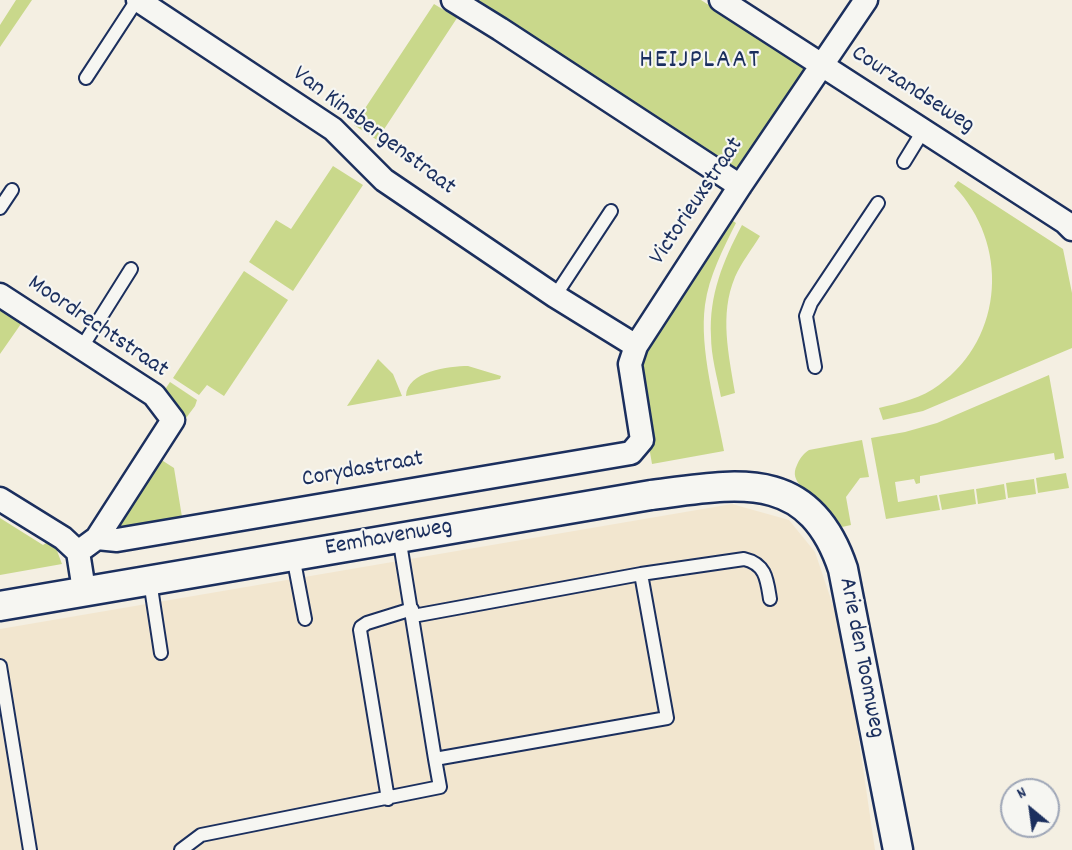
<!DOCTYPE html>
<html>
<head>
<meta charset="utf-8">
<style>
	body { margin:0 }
	#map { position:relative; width:1072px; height:850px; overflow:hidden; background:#f4efe2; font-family:Dekko,sans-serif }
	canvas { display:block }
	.north { position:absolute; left:1000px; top:778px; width:60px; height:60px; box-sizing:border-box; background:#f6f6f2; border:2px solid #9ea6b7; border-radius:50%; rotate:331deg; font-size:16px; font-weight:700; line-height:24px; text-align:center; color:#1b2f5e }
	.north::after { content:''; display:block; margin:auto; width:21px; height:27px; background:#1b2f5e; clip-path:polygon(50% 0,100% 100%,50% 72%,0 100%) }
</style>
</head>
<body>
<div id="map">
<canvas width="1072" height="850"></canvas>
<div class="north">N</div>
</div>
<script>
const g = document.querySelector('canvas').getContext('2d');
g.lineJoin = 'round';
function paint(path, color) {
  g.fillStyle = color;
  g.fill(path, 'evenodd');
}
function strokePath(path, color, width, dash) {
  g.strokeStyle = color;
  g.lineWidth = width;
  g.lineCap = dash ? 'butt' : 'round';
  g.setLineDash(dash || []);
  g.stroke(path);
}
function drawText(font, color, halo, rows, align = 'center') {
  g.font = font + ' Dekko,sans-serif';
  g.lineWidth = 4.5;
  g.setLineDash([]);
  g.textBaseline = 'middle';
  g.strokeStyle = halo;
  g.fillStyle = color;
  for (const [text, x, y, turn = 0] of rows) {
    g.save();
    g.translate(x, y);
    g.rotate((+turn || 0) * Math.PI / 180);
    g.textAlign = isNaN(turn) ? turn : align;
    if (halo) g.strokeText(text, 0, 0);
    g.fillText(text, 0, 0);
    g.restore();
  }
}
paint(new Path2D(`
	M 732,504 L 789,520 L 815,552 L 844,638 L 875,850 L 0,850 L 0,629 Z`), '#f2e6cf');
paint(new Path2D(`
	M 16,0 L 32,0 L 0,47 L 0,25 Z
	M 478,0 L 701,0 L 809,70 L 739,174 Z
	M 434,4 L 457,18 L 377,140 L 354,125 Z
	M 333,166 L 363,185 L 293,291 L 249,262 L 276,220 L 291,229 Z
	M 958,181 L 1063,249 L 1072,293 L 1072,348 L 923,411 L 883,420 L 879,408 C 900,403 922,398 939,385 C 1005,337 1009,243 954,186 Z
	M 729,218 L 736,223 C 723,249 709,276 705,305 C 699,349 716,407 724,451 L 652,464 L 635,365 Z
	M 742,225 L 760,236 C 752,249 741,263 735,277 C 719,315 729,355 735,393 L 721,397 C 717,377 711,356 711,336 C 709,295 723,261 742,225 Z
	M 244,271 L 288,300 L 224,396 L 207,385 L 199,395 L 173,378 Z
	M 0,306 L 23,321 L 0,354 Z
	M 378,359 L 393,374 L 402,396 L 347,406 Z
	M 468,366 L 501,376 L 500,379 L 406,396 C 407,371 449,366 468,366 Z
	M 1049,375 L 1064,458 L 1055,460 L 1054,453 L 920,476 L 920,483 L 916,484 L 914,479 L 895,482 L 898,502 L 937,495 L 940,510 L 886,519 L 871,438 L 905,432 L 937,423 Z
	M 170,382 L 197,400 L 195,406 L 186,418 L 182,415 L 175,403 L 162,394 Z
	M 862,440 L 869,477 L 860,478 L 846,497 L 851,525 L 842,527 C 836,518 829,509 821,501 C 809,491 788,483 797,465 C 800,458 803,454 809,450 Z
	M 160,459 L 174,468 L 182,517 L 113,528 Z
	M 1066,473 L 1069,488 L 1038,493 L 1036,478 Z
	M 1034,479 L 1036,494 L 1008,498 L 1006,483 Z
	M 1004,484 L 1006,499 L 978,504 L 976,489 Z
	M 974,489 L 976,504 L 942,510 L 939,495 Z
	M 0,518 L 43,545 L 46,543 L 56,548 L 62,564 L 0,575 Z`), '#c9d88b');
const service = new Path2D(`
	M 86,78 L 137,0
	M 904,162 L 923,131
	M 0,208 L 12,190
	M 555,296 L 611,211
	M 82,347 L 131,269
	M 815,367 L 806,316 L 811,303 L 878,203
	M 399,537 L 435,759
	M 293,556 L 305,619
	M 150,581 L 161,653
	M 413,616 L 641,574 L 744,559 C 766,564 767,580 770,599
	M 0,666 L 30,850
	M 388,799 L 360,630 L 361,627 L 367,623 L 412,609
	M 181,850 L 201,835 L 440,787 L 435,759 L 667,718 L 641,574`);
const minor = new Path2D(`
	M 138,0 L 333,129 L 384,180 L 555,296 L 636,346
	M 453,0 L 500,29 L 740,186
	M 721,0 L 1065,222 L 1072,229
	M 0,295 L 154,395 L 173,420 L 97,538 L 78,552
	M 0,499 L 63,538 L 78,552
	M 97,538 L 117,540 L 631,453 L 642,440 L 630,364 L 636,346 L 740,186 L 866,0
	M 78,552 L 84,590`);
const tertiary = new Path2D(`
	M 0,606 L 651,495 C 737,484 809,467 843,569 L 898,850`);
strokePath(service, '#1b2f5e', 16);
strokePath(minor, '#1b2f5e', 27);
strokePath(tertiary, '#1b2f5e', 33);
strokePath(service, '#f6f6f2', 12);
strokePath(minor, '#f6f6f2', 22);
strokePath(tertiary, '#f6f6f2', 28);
drawText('24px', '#1b2f5e', '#f6f6f2', [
	["Courzandseweg",912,91,33],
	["Van Kinsbergenstraat",373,132,37],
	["Victorieuxstraat",698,202,-56],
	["Moordrechtstraat",97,328,34],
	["Corydastraat",363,471,-10],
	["Eemhavenweg",389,539,-10],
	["Arie den Toomweg",860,658,79]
]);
g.letterSpacing = '1.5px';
drawText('27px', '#1b2f5e', '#f6f6f2', [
	["HEIJPLAAT",700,62]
]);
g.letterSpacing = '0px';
</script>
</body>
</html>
